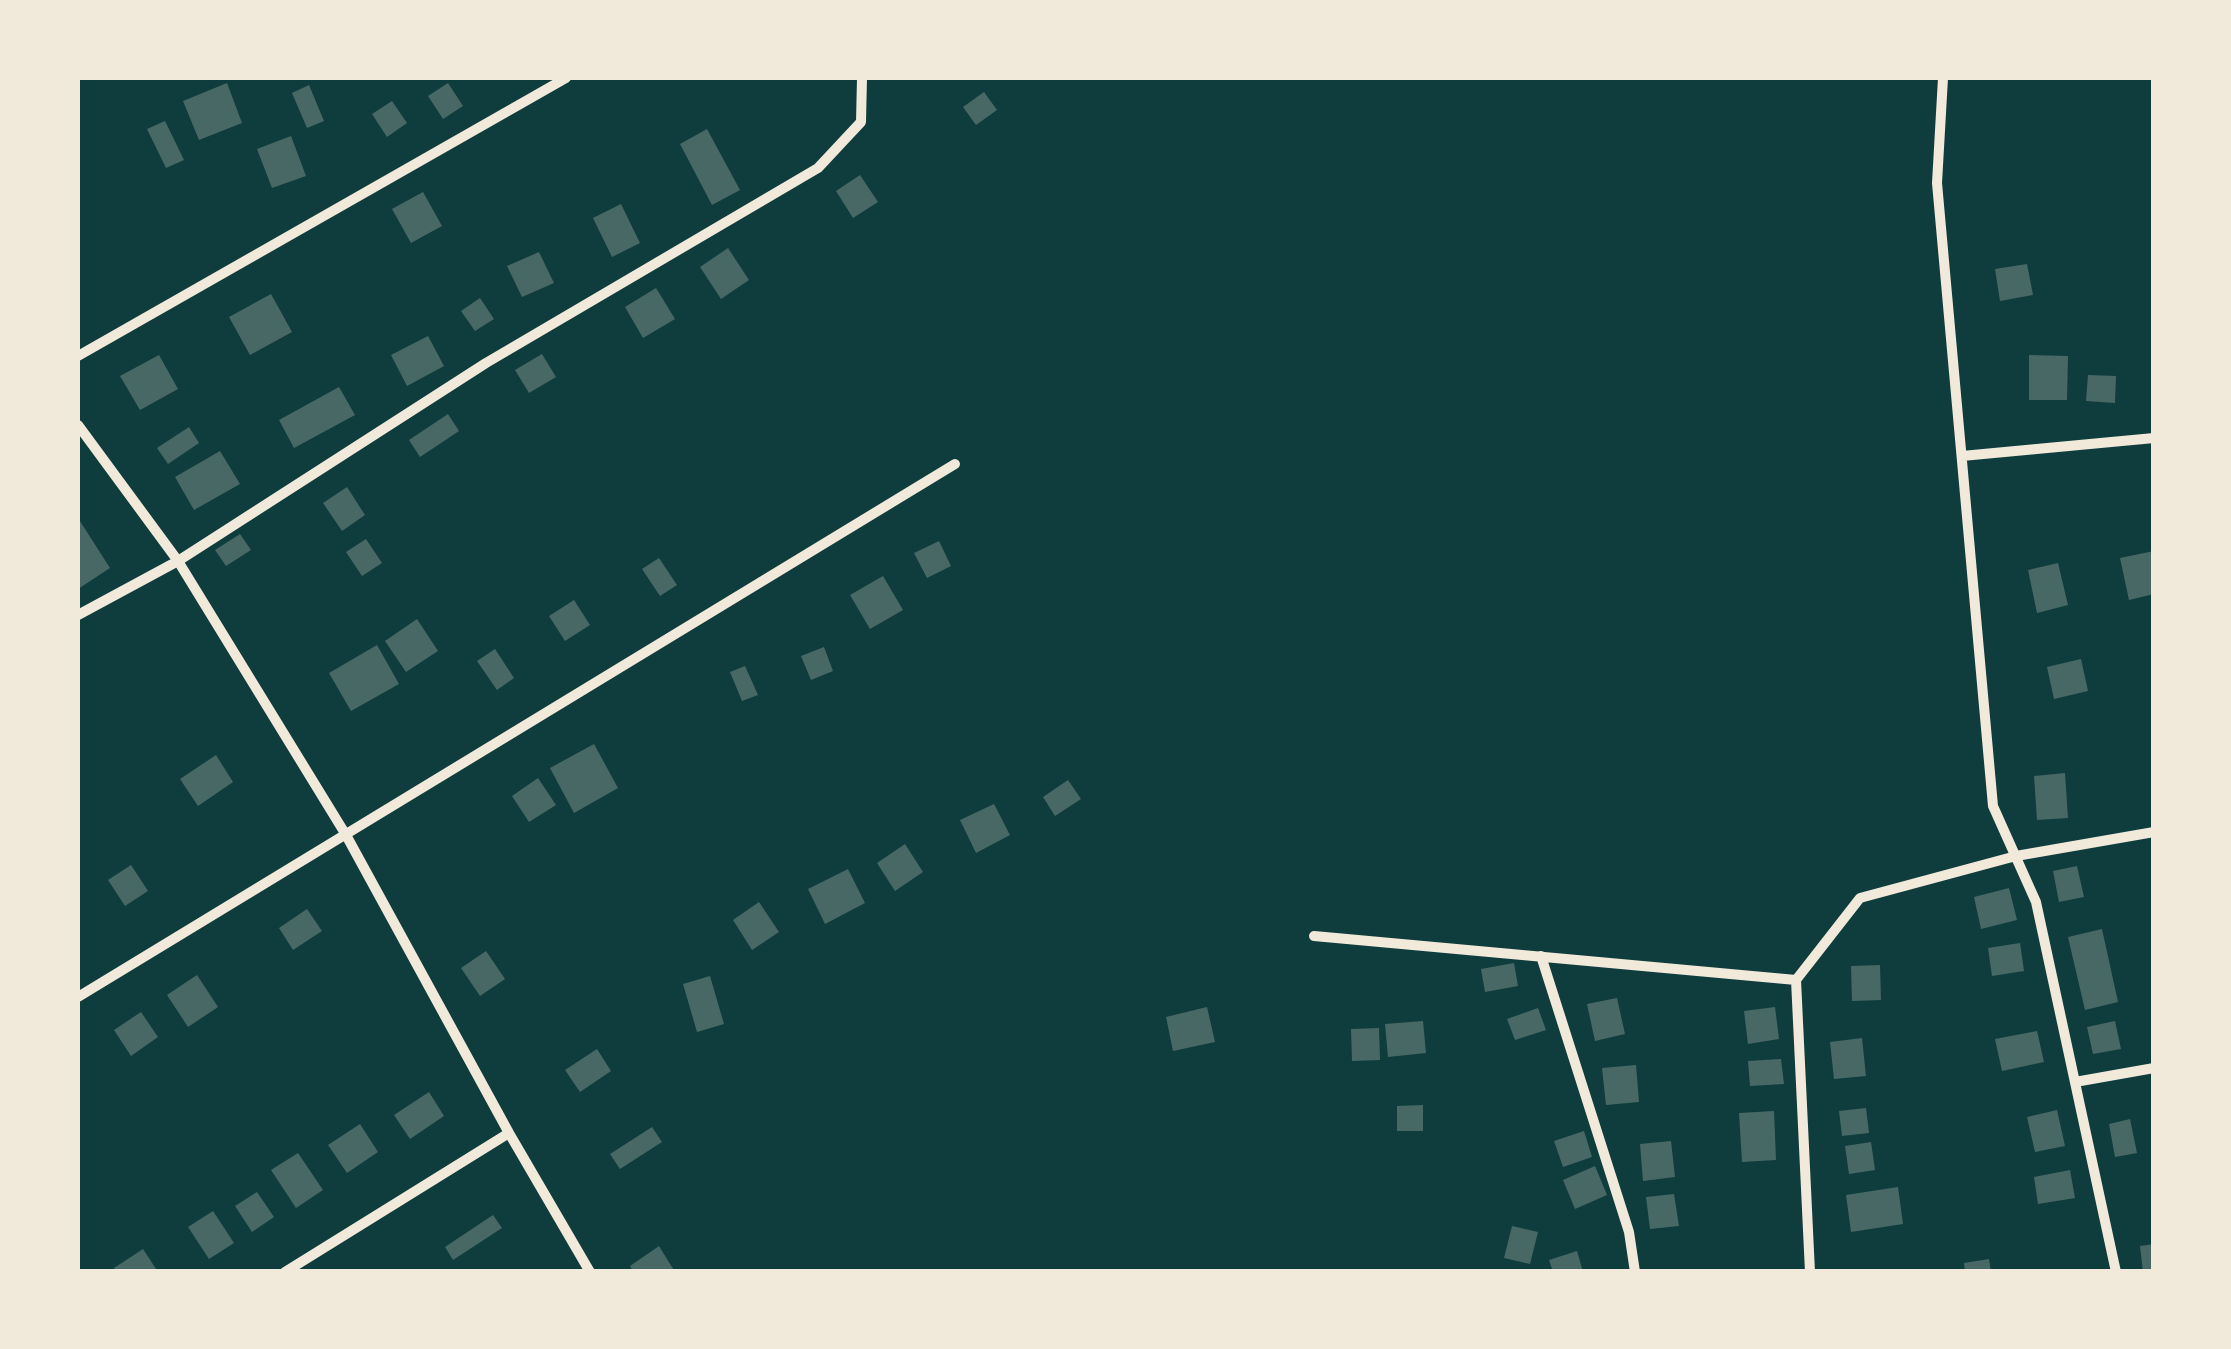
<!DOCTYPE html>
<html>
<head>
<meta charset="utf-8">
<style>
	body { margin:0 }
	#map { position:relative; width:2231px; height:1349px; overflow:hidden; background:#0f3d3e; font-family:"Source Sans 3",sans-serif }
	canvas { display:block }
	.frame { position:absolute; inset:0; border:80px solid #f1e9da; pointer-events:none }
</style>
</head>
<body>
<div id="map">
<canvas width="2231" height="1349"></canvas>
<div class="frame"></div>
</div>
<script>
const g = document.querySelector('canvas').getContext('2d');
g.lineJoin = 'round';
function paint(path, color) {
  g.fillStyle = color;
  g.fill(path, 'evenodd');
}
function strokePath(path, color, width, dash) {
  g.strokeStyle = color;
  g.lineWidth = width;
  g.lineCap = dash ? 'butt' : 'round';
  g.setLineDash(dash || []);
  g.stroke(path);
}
paint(new Path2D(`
	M 227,83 L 242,123 L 199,140 L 183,101 Z
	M 448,83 L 463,106 L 443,119 L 428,96 Z
	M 309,85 L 324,121 L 307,128 L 292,93 Z
	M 984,92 L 997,110 L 976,125 L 963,107 Z
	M 392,101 L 407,123 L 387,137 L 372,114 Z
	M 165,121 L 184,160 L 166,168 L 147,129 Z
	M 707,129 L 740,190 L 712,205 L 680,144 Z
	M 291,136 L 306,176 L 272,188 L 257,149 Z
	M 860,175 L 878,202 L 853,218 L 836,191 Z
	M 423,192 L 442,226 L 411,243 L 392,209 Z
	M 621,204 L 640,243 L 612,257 L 593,218 Z
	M 728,248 L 749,280 L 721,299 L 700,267 Z
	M 539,252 L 554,283 L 522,297 L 507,266 Z
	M 2027,264 L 2033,295 L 2000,301 L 1995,269 Z
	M 656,288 L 675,319 L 643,338 L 625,307 Z
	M 271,294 L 292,332 L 250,355 L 229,317 Z
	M 480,298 L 494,319 L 475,331 L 461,311 Z
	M 428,336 L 444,366 L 407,386 L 391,355 Z
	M 542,354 L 556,377 L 529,393 L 515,370 Z
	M 159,355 L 178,389 L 140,410 L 120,376 Z
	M 2029,355 L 2068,356 L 2067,400 L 2029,400 Z
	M 2088,375 L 2116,376 L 2115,403 L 2086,401 Z
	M 339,387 L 355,415 L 294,448 L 279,420 Z
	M 448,414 L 459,431 L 420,457 L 409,440 Z
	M 189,427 L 199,443 L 168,464 L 157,448 Z
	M 220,451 L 240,484 L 194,510 L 175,477 Z
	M 347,487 L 365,515 L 342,531 L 323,503 Z
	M 78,518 L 110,568 L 78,589 Z
	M 240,534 L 251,550 L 226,566 L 215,550 Z
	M 366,539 L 382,563 L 362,576 L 346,552 Z
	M 939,541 L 951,566 L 927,578 L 914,553 Z
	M 2154,551 L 2154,594 L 2129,600 L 2120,558 Z
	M 659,558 L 677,585 L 660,596 L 642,569 Z
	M 2058,563 L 2068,605 L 2037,613 L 2028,570 Z
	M 883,576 L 903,610 L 870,629 L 850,595 Z
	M 574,600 L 590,625 L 565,641 L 549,616 Z
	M 417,619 L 438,651 L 406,672 L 385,641 Z
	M 377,645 L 399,684 L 351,711 L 329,673 Z
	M 824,647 L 833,671 L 811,680 L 801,656 Z
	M 495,649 L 514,678 L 497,690 L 477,661 Z
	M 2081,659 L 2088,691 L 2054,699 L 2047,667 Z
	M 745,666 L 758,695 L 742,701 L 730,672 Z
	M 594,744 L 618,788 L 574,813 L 550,768 Z
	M 216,755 L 233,782 L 198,806 L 180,779 Z
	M 2065,773 L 2068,818 L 2037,820 L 2034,776 Z
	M 538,778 L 556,805 L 529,822 L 512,796 Z
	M 1068,780 L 1081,799 L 1055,816 L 1043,797 Z
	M 994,804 L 1010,835 L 976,853 L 960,820 Z
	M 905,844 L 923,872 L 895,891 L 877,863 Z
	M 131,865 L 148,891 L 125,906 L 108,880 Z
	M 2077,866 L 2084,897 L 2059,902 L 2053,871 Z
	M 848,869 L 865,903 L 825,924 L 808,889 Z
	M 2009,888 L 2017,920 L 1981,929 L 1974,897 Z
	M 759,902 L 779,932 L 752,950 L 733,920 Z
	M 307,909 L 322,931 L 293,950 L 279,928 Z
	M 2102,929 L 2118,1002 L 2085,1010 L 2068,937 Z
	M 2020,943 L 2024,971 L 1992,976 L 1988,948 Z
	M 486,951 L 505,979 L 480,996 L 461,968 Z
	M 1514,963 L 1518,986 L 1485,992 L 1481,969 Z
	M 1880,965 L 1881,1000 L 1852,1001 L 1851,966 Z
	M 197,975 L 218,1007 L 188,1027 L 167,995 Z
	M 710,976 L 724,1024 L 697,1032 L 683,984 Z
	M 1617,998 L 1625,1034 L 1595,1041 L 1587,1004 Z
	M 1207,1007 L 1215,1042 L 1173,1051 L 1166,1017 Z
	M 1775,1007 L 1779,1039 L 1748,1044 L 1744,1011 Z
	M 1538,1008 L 1546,1030 L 1515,1040 L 1507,1019 Z
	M 141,1012 L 158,1037 L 131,1056 L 114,1030 Z
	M 1423,1021 L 1426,1053 L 1388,1057 L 1385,1024 Z
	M 2115,1021 L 2121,1049 L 2093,1054 L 2087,1027 Z
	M 1379,1028 L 1380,1060 L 1352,1061 L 1351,1029 Z
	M 2037,1031 L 2044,1062 L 2002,1071 L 1995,1039 Z
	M 1862,1038 L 1866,1076 L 1834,1079 L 1830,1042 Z
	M 597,1049 L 611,1071 L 580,1092 L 565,1070 Z
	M 1781,1059 L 1784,1084 L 1750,1086 L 1748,1061 Z
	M 1636,1065 L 1639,1102 L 1606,1105 L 1602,1068 Z
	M 429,1092 L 444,1116 L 410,1139 L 394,1115 Z
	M 1423,1105 L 1423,1131 L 1397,1131 L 1397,1106 Z
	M 1866,1108 L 1869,1133 L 1842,1136 L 1839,1111 Z
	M 2057,1110 L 2065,1146 L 2035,1152 L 2027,1117 Z
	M 1774,1111 L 1776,1160 L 1742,1162 L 1739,1113 Z
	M 2130,1119 L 2137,1153 L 2115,1157 L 2109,1124 Z
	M 360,1124 L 378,1152 L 347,1173 L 328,1145 Z
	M 652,1127 L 662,1142 L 620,1169 L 610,1154 Z
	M 1584,1131 L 1592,1157 L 1563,1167 L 1554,1141 Z
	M 1671,1141 L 1675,1177 L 1643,1181 L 1640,1144 Z
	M 1871,1142 L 1875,1170 L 1849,1174 L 1845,1146 Z
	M 298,1153 L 323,1190 L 296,1208 L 271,1170 Z
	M 1595,1166 L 1607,1195 L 1575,1209 L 1563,1180 Z
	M 2070,1170 L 2075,1198 L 2038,1204 L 2034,1177 Z
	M 1898,1187 L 1903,1224 L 1851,1232 L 1846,1195 Z
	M 257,1192 L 274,1217 L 252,1232 L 235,1206 Z
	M 1674,1194 L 1679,1226 L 1650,1229 L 1646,1197 Z
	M 213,1211 L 234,1243 L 209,1259 L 188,1227 Z
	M 493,1215 L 502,1228 L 453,1260 L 445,1247 Z
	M 1512,1226 L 1538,1232 L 1530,1264 L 1504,1258 Z
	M 2154,1244 L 2154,1272 L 2143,1272 L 2140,1246 Z
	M 659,1246 L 675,1272 L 633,1272 L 630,1266 Z
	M 143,1249 L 158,1272 L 116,1272 L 114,1268 Z
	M 1577,1251 L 1583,1272 L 1553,1272 L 1549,1260 Z
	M 1989,1259 L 1991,1272 L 1965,1272 L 1964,1263 Z`), '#486865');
strokePath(new Path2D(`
	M 1943,78 L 1937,183 L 1993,806 L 2036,902 L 2116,1272
	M 78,356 L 566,78
	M 78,425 L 178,561 L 346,835 L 509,1133 L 590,1272
	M 1962,456 L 2154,438
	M 78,615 L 178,561 L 486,363 L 818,168 L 861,122 L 862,78
	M 1314,936 L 1796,980 L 1860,898 L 2016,856 L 2154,832
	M 1541,956 L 1629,1232 L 1635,1272
	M 1796,980 L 1810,1272
	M 78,997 L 955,464
	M 2075,1082 L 2154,1068
	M 285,1272 L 509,1133`), '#f1e9da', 10);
</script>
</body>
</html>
